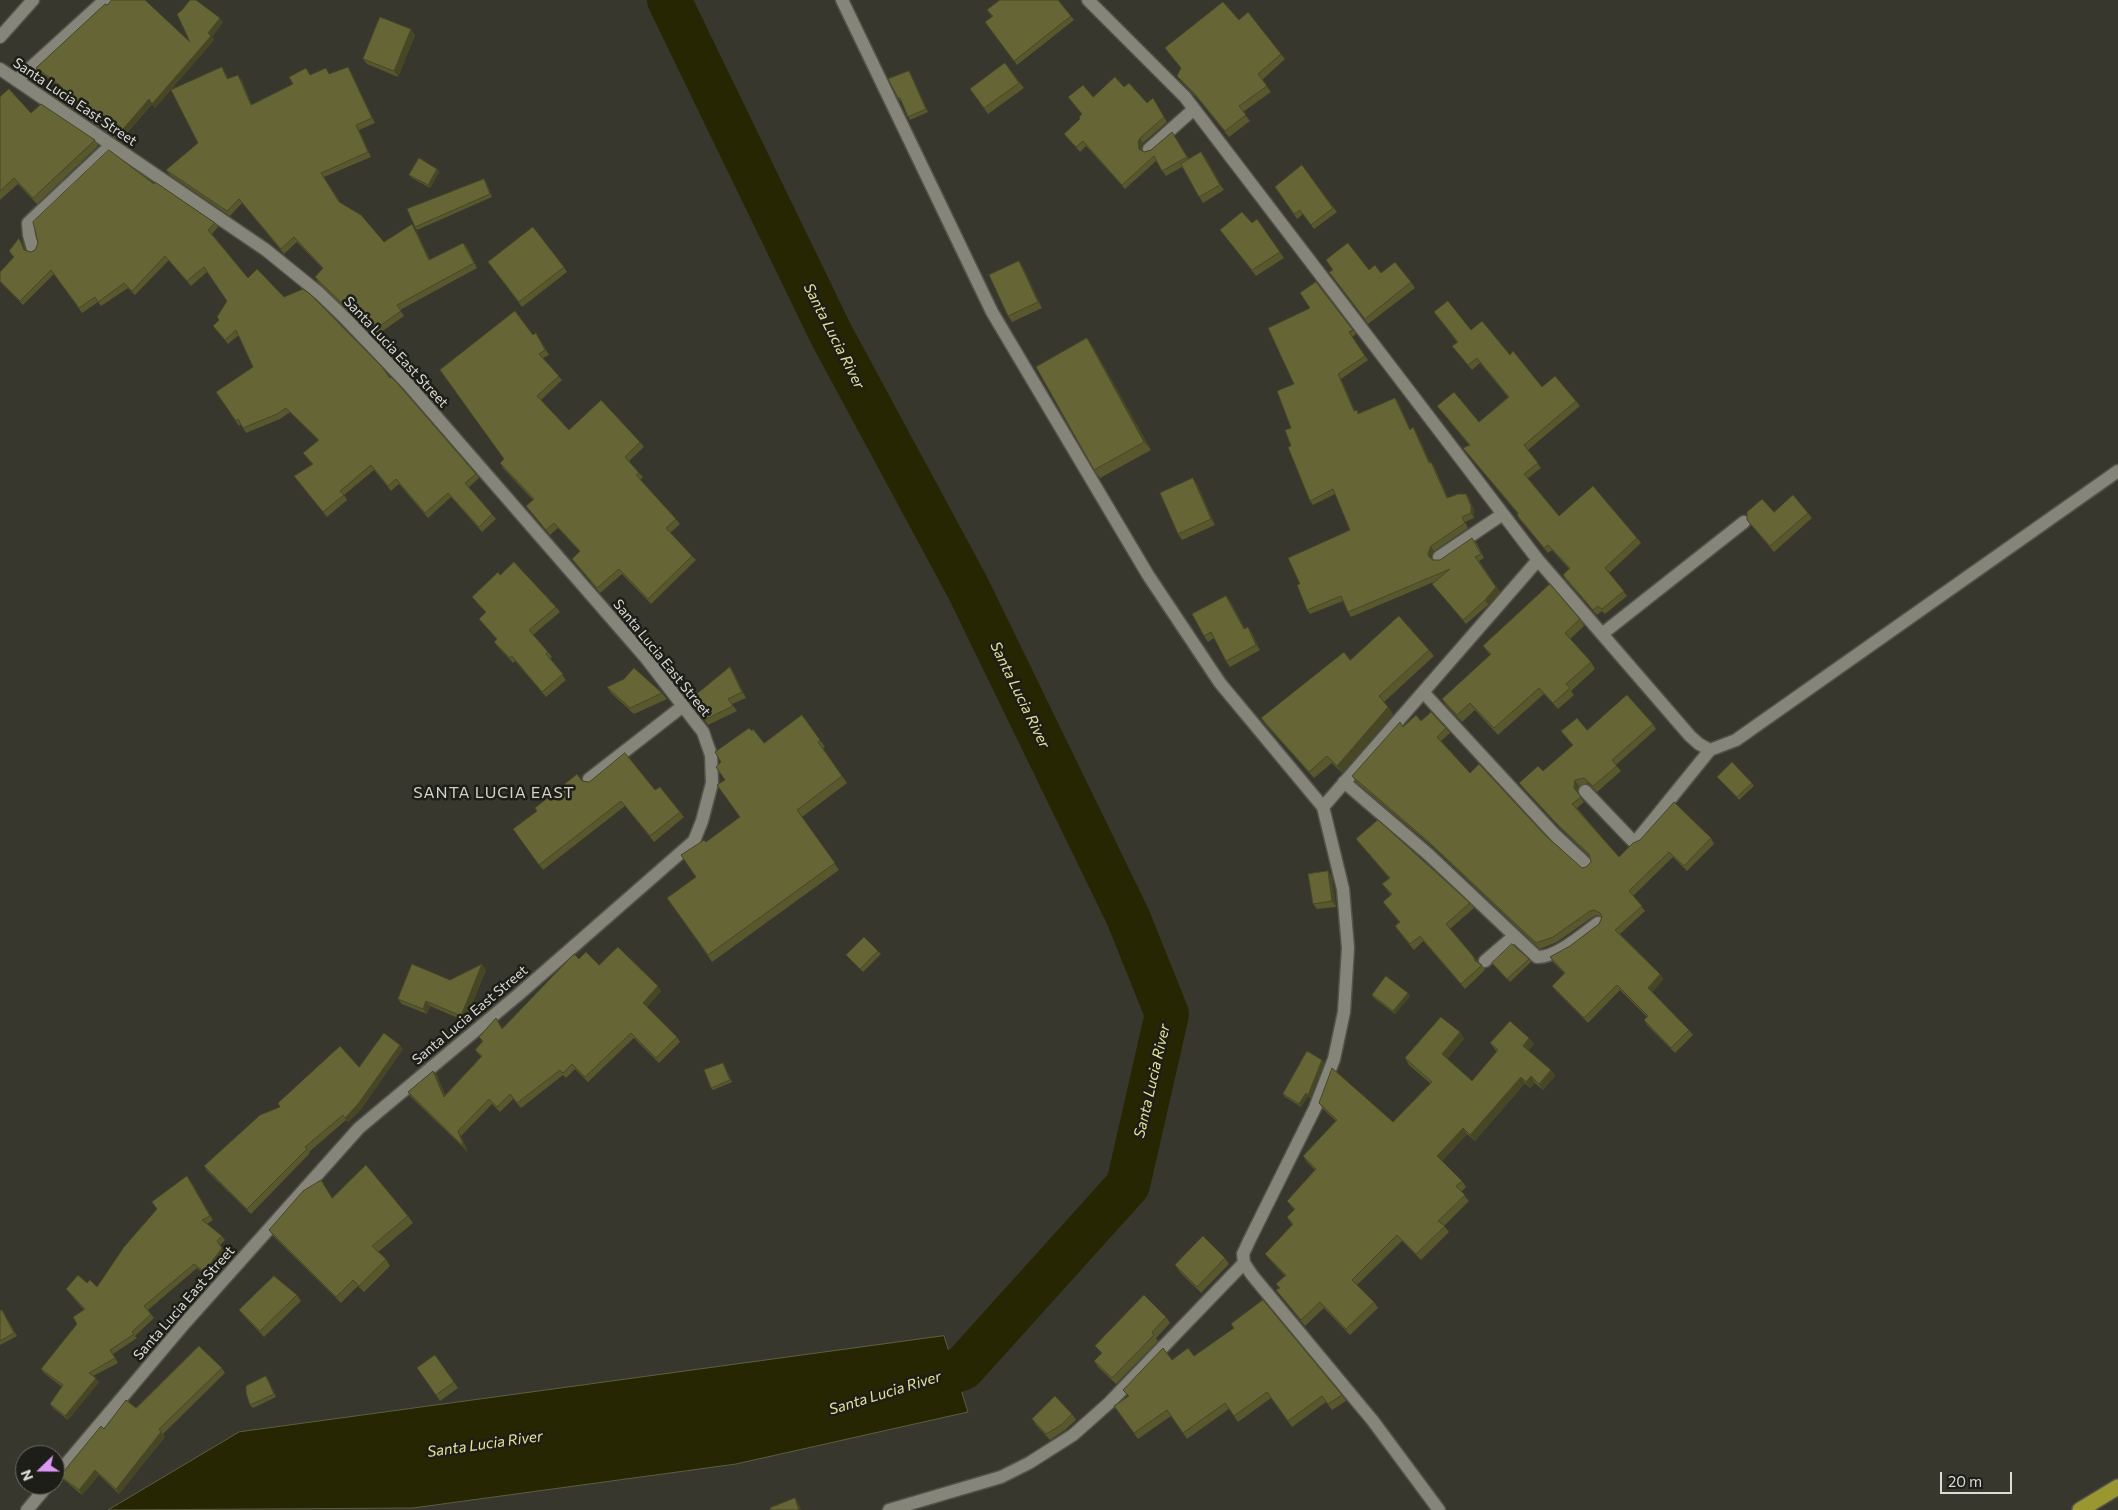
<!DOCTYPE html>
<html>
<head>
<meta charset="utf-8">
<style>
	body { margin:0 }
	#map { position:relative; width:2118px; height:1510px; overflow:hidden; background:#37372d; font-family:Commissioner,sans-serif }
	canvas { display:block }
	.north { position:absolute; left:15px; top:1445px; width:50px; height:50px; box-sizing:border-box; background:#1e1e19; border:1px solid #6a6a64; border-radius:50%; rotate:248deg; font-size:14px; font-weight:700; line-height:20px; text-align:center; color:#dcdcd5 }
	.north::after { content:''; display:block; margin:auto; width:18px; height:22px; background:#dc99f4; clip-path:polygon(50% 0,100% 100%,50% 72%,0 100%) }
	.scale { position:absolute; left:1940px; top:1472px; width:72px; height:22px; box-sizing:border-box; border:2px solid #dcdcd5; border-top:0; padding-left:6px; font-size:15px; line-height:18px; white-space:nowrap; color:#dcdcd5; -webkit-text-stroke:4px #1e1e19; paint-order:stroke }
</style>
</head>
<body>
<div id="map">
<canvas width="2118" height="1510"></canvas>
<div class="north">N</div>
<div class="scale">20 m</div>
</div>
<script>
const g = document.querySelector('canvas').getContext('2d');
g.lineJoin = 'round';
function paint(path, color) {
  g.fillStyle = color;
  g.fill(path, 'evenodd');
}
function strokePath(path, color, width, dash) {
  g.strokeStyle = color;
  g.lineWidth = width;
  g.lineCap = dash ? 'butt' : 'round';
  g.setLineDash(dash || []);
  g.stroke(path);
}
function drawText(font, color, halo, rows, align = 'center') {
  g.font = font + ' Commissioner,sans-serif';
  g.lineWidth = 5;
  g.setLineDash([]);
  g.textBaseline = 'middle';
  g.strokeStyle = halo;
  g.fillStyle = color;
  for (const [text, x, y, turn = 0] of rows) {
    g.save();
    g.translate(x, y);
    g.rotate((+turn || 0) * Math.PI / 180);
    g.textAlign = isNaN(turn) ? turn : align;
    if (halo) g.strokeText(text, 0, 0);
    g.fillText(text, 0, 0);
    g.restore();
  }
}
const water = new Path2D(`
	M 944,1336 L 968,1412 L 736,1464 L 413,1508 L 108,1510 L 239,1432 Z`);
paint(water, '#272602');
strokePath(water, '#5d5d41', 1);
strokePath(new Path2D(`
	M 669,0 L 831,334 L 968,588 L 1128,917 L 1167,1014 L 1128,1185 L 963,1368 L 898,1392`), '#272602', 44);
const minor = new Path2D(`
	M 842,0 L 992,312 L 1148,575 L 1220,683 L 1323,807 L 1343,889 L 1348,948 L 1344,1012 L 1334,1059 L 1315,1108 L 1249,1241 L 1243,1254 L 1244,1263 L 1252,1275 L 1373,1421 L 1439,1510
	M 1088,0 L 1185,97 L 1538,560 L 1690,736 L 1699,744 L 1710,750 L 1736,740 L 2118,471
	M 0,37 L 33,0
	M 0,69 L 266,250 L 319,293 L 345,318 L 407,383 L 646,658 L 703,732 L 711,755 L 712,783 L 702,821 L 694,841 L 518,995 L 359,1128 L 185,1323 L 55,1477
	M 17,80 L 105,0
	M 1149,149 L 1194,109
	M 33,249 L 29,235 L 28,223 L 111,145
	M 1439,557 L 1503,514
	M 1602,634 L 1744,522
	M 1423,692 L 1555,835 L 1587,865
	M 589,779 L 683,706
	M 1344,782 L 1428,854 L 1537,957 C 1556,958 1583,934 1598,923
	M 1585,791 L 1628,836 L 1633,841 L 1637,840 L 1710,750
	M 1323,807 L 1538,560
	M 1485,961 L 1514,936
	M 27,1510 L 48,1485
	M 889,1510 L 1001,1477 L 1029,1463 L 1073,1435 L 1109,1403 L 1244,1263`);
const highway = new Path2D(`
	M 2080,1510 L 2118,1487`);
strokePath(minor, '#54534b', 15);
strokePath(highway, '#54534b', 18);
strokePath(minor, '#858579', 12);
strokePath(highway, '#9b9730', 15);
paint(new Path2D(`
	M 107,5 L 190,42 L 223,22 L 212,37 L 214,40 L 155,108 L 152,104 L 120,141 L 57,98 L 54,93 L 60,87 L 39,72 L 36,68 Z
	M 987,10 L 1071,16 L 1074,20 L 1017,65 L 985,22 L 992,17 Z
	M 1239,20 L 1281,54 L 1285,59 L 1262,80 L 1271,92 L 1243,112 L 1250,121 L 1229,137 L 1198,99 L 1181,81 L 1177,76 L 1181,68 L 1165,48 Z
	M 411,29 L 415,35 L 398,77 L 367,64 L 363,59 Z
	M 1005,63 L 1024,88 L 988,114 L 970,89 Z
	M 222,67 L 228,78 L 241,79 L 252,105 L 310,75 L 330,74 L 351,72 L 375,123 L 359,130 L 371,157 L 324,177 L 340,202 L 384,242 L 415,228 L 430,260 L 463,243 L 467,247 L 477,268 L 400,310 L 404,316 L 374,337 L 318,282 L 315,277 L 323,269 L 297,242 L 284,254 L 242,203 L 230,216 L 170,175 L 166,170 L 198,143 Z
	M 909,71 L 911,74 L 928,112 L 910,120 L 901,101 L 900,101 L 898,98 Z
	M 1124,87 L 1147,103 L 1156,103 L 1167,122 L 1143,143 L 1141,147 L 1142,151 L 1144,152 L 1151,150 L 1172,132 L 1189,159 L 1201,152 L 1224,190 L 1203,203 L 1182,167 L 1166,176 L 1156,161 L 1125,189 L 1086,146 L 1080,152 L 1064,134 L 1080,119 L 1082,114 L 1068,97 L 1093,97 Z
	M 0,97 L 31,113 L 95,140 L 98,146 L 37,204 L 18,184 L 0,200 Z
	M 1302,165 L 1337,212 L 1314,229 L 1303,214 L 1297,219 L 1275,187 Z
	M 437,169 L 439,172 L 430,188 L 412,178 L 409,175 Z
	M 484,179 L 486,182 L 492,197 L 417,230 L 415,227 Z
	M 154,184 L 215,223 L 218,227 L 212,234 L 248,278 L 284,297 L 390,378 L 476,474 L 479,478 L 469,487 L 496,519 L 482,532 L 451,497 L 428,518 L 399,484 L 391,491 L 374,470 L 344,495 L 347,500 L 327,517 L 298,480 L 313,465 L 303,453 L 318,440 L 290,412 L 280,419 L 246,433 L 241,424 L 239,426 L 216,392 L 253,367 L 239,335 L 228,344 L 213,326 L 219,320 L 227,301 L 207,272 L 191,286 L 169,260 L 135,295 L 128,288 L 101,306 L 98,302 L 82,313 L 54,274 L 23,305 L 0,282 L 0,272 L 14,258 L 9,251 L 23,243 L 26,251 L 31,252 Z
	M 1257,219 L 1284,258 L 1256,276 L 1220,230 L 1252,223 Z
	M 488,262 L 564,267 L 567,272 L 522,307 Z
	M 1023,267 L 1042,308 L 1012,322 L 1008,316 Z
	M 1369,270 L 1381,273 L 1411,282 L 1415,288 L 1368,324 L 1329,272 Z
	M 1434,312 L 1471,330 L 1510,355 L 1542,387 L 1576,401 L 1580,406 L 1528,450 L 1541,468 L 1528,478 L 1559,516 L 1637,538 L 1641,543 L 1609,573 L 1627,596 L 1605,614 L 1602,611 L 1597,615 L 1566,580 L 1563,575 L 1569,569 L 1552,550 L 1548,553 L 1520,520 L 1517,515 L 1518,514 L 1467,453 L 1463,448 L 1469,445 L 1437,406 L 1479,422 L 1508,397 L 1480,363 L 1472,370 L 1452,346 L 1457,342 Z
	M 1353,330 L 1356,334 L 1352,337 L 1368,360 L 1341,379 L 1355,411 L 1359,413 L 1395,398 L 1398,402 L 1410,430 L 1413,427 L 1416,432 L 1430,462 L 1431,462 L 1434,466 L 1448,498 L 1466,494 L 1469,498 L 1474,510 L 1474,518 L 1465,522 L 1468,528 L 1434,551 L 1431,557 L 1433,560 L 1440,560 L 1476,542 L 1484,558 L 1479,561 L 1500,592 L 1488,605 L 1466,624 L 1432,584 L 1436,581 L 1351,617 L 1348,612 L 1343,601 L 1310,614 L 1307,610 L 1300,584 L 1350,530 L 1335,494 L 1313,505 L 1310,501 L 1291,446 L 1291,428 L 1294,384 Z
	M 533,335 L 539,338 L 549,355 L 543,358 L 562,380 L 541,400 L 569,430 L 640,442 L 644,447 L 629,461 L 639,473 L 643,477 L 640,480 L 676,519 L 680,524 L 670,533 L 692,556 L 696,560 L 651,604 L 622,574 L 600,593 L 572,559 L 580,552 L 558,528 L 550,535 L 526,506 L 533,500 L 503,468 L 500,463 L 504,459 Z
	M 1087,338 L 1093,347 L 1151,450 L 1100,478 L 1094,470 Z
	M 1197,484 L 1215,525 L 1182,540 L 1178,534 Z
	M 1774,512 L 1808,513 L 1812,518 L 1774,552 L 1751,525 L 1747,520 Z
	M 500,575 L 556,607 L 560,612 L 533,635 L 548,652 L 552,657 L 550,659 L 566,680 L 546,697 L 515,661 L 513,663 L 498,647 L 494,642 L 497,639 L 479,619 L 486,613 L 472,597 Z
	M 1226,596 L 1230,601 L 1245,629 L 1252,633 L 1260,650 L 1230,667 L 1226,661 L 1214,638 L 1208,642 L 1204,636 Z
	M 1580,619 L 1584,626 L 1570,639 L 1591,662 L 1595,669 L 1571,691 L 1574,695 L 1558,709 L 1544,694 L 1498,735 L 1475,710 L 1462,722 L 1447,706 L 1442,699 L 1490,655 L 1483,646 Z
	M 1429,650 L 1434,656 L 1384,702 L 1393,714 L 1342,773 L 1332,763 L 1314,778 L 1266,725 L 1261,718 L 1350,660 Z
	M 730,667 L 734,673 L 746,698 L 732,704 L 737,711 L 708,725 L 691,699 Z
	M 607,687 L 662,693 L 667,699 L 634,714 L 611,693 Z
	M 802,715 L 825,747 L 823,748 L 847,783 L 802,817 L 839,870 L 712,962 L 667,898 L 696,877 L 706,842 L 740,817 L 725,780 L 721,762 L 752,731 L 764,743 Z
	M 1421,721 L 1446,728 L 1450,733 L 1441,741 L 1470,773 L 1545,835 L 1582,868 L 1586,867 L 1591,862 L 1590,857 L 1561,829 L 1523,788 L 1519,783 L 1543,771 L 1573,746 L 1561,731 L 1587,730 L 1653,724 L 1656,729 L 1616,765 L 1621,771 L 1597,792 L 1588,783 L 1579,786 L 1577,793 L 1584,802 L 1577,808 L 1619,857 L 1711,838 L 1714,844 L 1687,871 L 1673,857 L 1633,896 L 1645,911 L 1620,934 L 1660,974 L 1663,979 L 1652,992 L 1689,1030 L 1693,1035 L 1675,1053 L 1647,1025 L 1644,1020 L 1647,1017 L 1620,990 L 1588,1023 L 1556,991 L 1552,986 L 1564,973 L 1553,962 L 1550,957 L 1570,946 L 1599,924 L 1602,917 L 1597,915 L 1594,916 L 1557,942 L 1540,949 L 1434,848 L 1356,782 L 1352,776 L 1403,727 Z
	M 1717,777 L 1752,783 L 1754,786 L 1739,800 Z
	M 582,781 L 655,790 L 680,812 L 684,817 L 654,842 L 625,806 L 543,870 L 513,829 Z
	M 1356,839 L 1470,903 L 1474,908 L 1450,929 L 1473,956 L 1478,962 L 1482,965 L 1485,970 L 1465,989 L 1423,941 L 1414,950 L 1399,932 L 1395,926 L 1399,922 L 1383,902 L 1391,895 L 1382,884 L 1389,878 Z
	M 1328,871 L 1332,877 L 1336,907 L 1317,909 L 1313,904 Z
	M 878,951 L 881,954 L 863,972 L 846,955 Z
	M 579,959 L 599,965 L 661,991 L 647,1007 L 677,1037 L 680,1042 L 659,1063 L 634,1038 L 588,1082 L 575,1069 L 566,1078 L 563,1075 L 521,1108 L 513,1099 L 500,1112 L 492,1104 L 461,1136 L 468,1152 L 411,1097 L 408,1092 L 433,1071 L 437,1075 L 445,1095 L 481,1057 L 475,1050 L 482,1042 L 479,1037 L 496,1018 L 502,1028 Z
	M 1529,959 L 1531,962 L 1510,982 L 1492,963 Z
	M 486,970 L 465,1021 L 430,1006 L 427,1014 L 402,1004 L 398,999 L 450,980 Z
	M 1372,995 L 1410,996 L 1395,1014 L 1374,998 Z
	M 1460,1032 L 1464,1039 L 1447,1059 L 1472,1081 L 1497,1052 L 1490,1043 L 1529,1038 L 1534,1044 L 1528,1051 L 1551,1070 L 1555,1076 L 1543,1090 L 1535,1083 L 1530,1088 L 1525,1083 L 1475,1141 L 1467,1134 L 1442,1161 L 1462,1181 L 1466,1187 L 1461,1192 L 1469,1201 L 1444,1226 L 1449,1232 L 1421,1260 L 1402,1241 L 1357,1285 L 1374,1302 L 1378,1308 L 1350,1335 L 1324,1308 L 1305,1326 L 1276,1290 L 1279,1288 L 1276,1284 L 1285,1276 L 1270,1260 L 1265,1254 L 1292,1225 L 1287,1217 L 1294,1210 L 1287,1201 L 1315,1170 L 1307,1162 L 1303,1156 L 1336,1121 L 1323,1109 L 1319,1103 L 1393,1122 L 1431,1084 L 1409,1065 L 1405,1058 Z
	M 403,1049 L 361,1109 L 348,1122 L 346,1120 L 309,1152 L 310,1153 L 251,1214 L 207,1171 L 204,1166 L 280,1107 L 359,1067 Z
	M 723,1063 L 732,1082 L 713,1090 L 711,1088 Z
	M 1324,1063 L 1310,1098 L 1308,1096 L 1301,1107 L 1285,1097 L 1283,1094 Z
	M 190,1180 L 213,1220 L 207,1224 L 222,1236 L 225,1240 L 220,1245 L 225,1252 L 207,1276 L 197,1268 L 148,1310 L 154,1318 L 135,1336 L 137,1338 L 113,1354 L 118,1363 L 93,1376 L 99,1382 L 68,1420 L 53,1408 L 50,1404 L 62,1387 L 44,1373 L 41,1369 L 77,1324 L 84,1310 L 66,1289 L 87,1283 L 97,1287 Z
	M 325,1187 L 332,1198 L 408,1216 L 413,1223 L 378,1252 L 386,1259 L 390,1266 L 364,1292 L 358,1286 L 341,1303 L 273,1236 L 269,1230 Z
	M 1225,1258 L 1229,1264 L 1201,1293 L 1179,1271 L 1175,1265 Z
	M 297,1295 L 301,1301 L 264,1337 L 243,1315 L 239,1310 Z
	M 2,1310 L 17,1336 L 0,1345 L 0,1311 Z
	M 1166,1317 L 1170,1323 L 1156,1338 L 1158,1341 L 1116,1384 L 1098,1367 L 1094,1361 L 1102,1354 L 1095,1346 Z
	M 1194,1356 L 1342,1395 L 1346,1401 L 1332,1410 L 1326,1402 L 1292,1427 L 1271,1398 L 1238,1422 L 1229,1409 L 1187,1439 L 1171,1416 L 1138,1439 L 1114,1406 L 1128,1396 L 1123,1390 L 1172,1360 Z
	M 222,1368 L 225,1373 L 163,1434 L 165,1437 L 119,1494 L 99,1475 L 82,1495 L 64,1480 L 60,1476 L 104,1429 L 136,1408 Z
	M 417,1368 L 454,1382 L 458,1388 L 440,1401 Z
	M 268,1379 L 276,1397 L 253,1408 L 250,1405 Z
	M 1072,1414 L 1076,1420 L 1065,1430 L 1050,1440 L 1036,1425 L 1032,1419 Z`), '#58572e');
paint(new Path2D(`
	M 220,18 L 223,22 L 212,37 L 214,40 L 155,108 L 152,104 Z
	M 411,29 L 415,35 L 398,77 L 394,71 Z
	M 348,67 L 351,72 L 375,123 L 372,118 Z
	M 909,71 L 911,74 L 928,112 L 926,109 Z
	M 238,75 L 241,79 L 254,110 L 251,105 Z
	M 149,99 L 152,103 L 120,141 L 117,136 Z
	M 356,125 L 359,130 L 371,157 L 368,152 Z
	M 1140,138 L 1143,143 L 1141,147 L 1143,154 L 1139,149 L 1138,142 Z
	M 1201,152 L 1206,158 L 1224,190 L 1220,185 Z
	M 437,169 L 439,172 L 430,188 L 428,185 Z
	M 412,224 L 415,228 L 433,265 L 429,260 Z
	M 19,238 L 23,243 L 28,255 L 24,250 Z
	M 463,243 L 467,247 L 477,268 L 474,263 Z
	M 1019,261 L 1023,267 L 1042,308 L 1038,302 Z
	M 1087,338 L 1093,347 L 1151,450 L 1144,442 Z
	M 1338,374 L 1341,379 L 1357,416 L 1354,411 Z
	M 1395,398 L 1398,402 L 1413,435 L 1410,430 Z
	M 1413,427 L 1416,432 L 1432,467 L 1429,463 Z
	M 1431,462 L 1434,466 L 1450,502 L 1447,498 Z
	M 1193,478 L 1197,484 L 1215,525 L 1211,519 Z
	M 1466,494 L 1469,498 L 1474,510 L 1474,518 L 1471,513 Z
	M 1431,546 L 1434,551 L 1431,557 L 1432,561 L 1429,557 L 1428,553 Z
	M 1496,587 L 1500,592 L 1488,605 L 1485,600 Z
	M 1226,596 L 1230,601 L 1248,635 L 1244,629 Z
	M 1248,627 L 1252,633 L 1260,650 L 1256,645 Z
	M 730,667 L 734,673 L 746,698 L 742,692 Z
	M 1388,707 L 1393,714 L 1342,773 L 1337,766 Z
	M 1575,780 L 1579,786 L 1577,793 L 1574,788 Z
	M 1328,871 L 1332,877 L 1336,907 L 1332,901 Z
	M 482,964 L 486,970 L 465,1021 L 461,1016 Z
	M 1660,974 L 1663,979 L 1652,993 L 1648,988 Z
	M 658,986 L 661,991 L 646,1008 L 643,1003 Z
	M 1408,993 L 1410,996 L 1395,1014 L 1393,1011 Z
	M 426,1001 L 430,1006 L 427,1014 L 423,1009 Z
	M 1460,1032 L 1464,1039 L 1446,1060 L 1442,1054 Z
	M 1529,1038 L 1534,1044 L 1527,1052 L 1523,1046 Z
	M 400,1045 L 403,1049 L 361,1109 L 348,1122 L 345,1118 Z
	M 1322,1060 L 1324,1063 L 1310,1098 L 1308,1095 Z
	M 1551,1070 L 1555,1076 L 1543,1090 L 1539,1084 Z
	M 433,1071 L 437,1075 L 447,1102 L 444,1097 Z
	M 1531,1076 L 1535,1083 L 1530,1088 L 1526,1082 Z
	M 1521,1077 L 1525,1083 L 1475,1141 L 1470,1135 Z
	M 1306,1093 L 1308,1096 L 1301,1107 L 1299,1104 Z
	M 1463,1128 L 1467,1134 L 1441,1162 L 1437,1156 Z
	M 458,1131 L 461,1136 L 468,1152 L 464,1147 Z
	M 222,1248 L 225,1252 L 207,1276 L 204,1272 Z
	M 96,1378 L 99,1382 L 68,1420 L 65,1416 Z
	M 161,1432 L 165,1437 L 119,1494 L 116,1489 Z
	M 95,1470 L 99,1475 L 82,1495 L 79,1490 Z
	M 795,1498 L 799,1504 L 801,1510 L 799,1510 Z`), '#474726');
const building = new Path2D(`
	M 112,0 L 145,0 L 190,42 L 177,14 L 182,10 L 190,0 L 196,0 L 220,18 L 208,33 L 211,36 L 152,104 L 149,99 L 117,136 L 54,93 L 61,86 L 36,68 L 105,4 L 107,5 Z
	M 1000,0 L 1058,0 L 1071,16 L 1014,61 L 985,22 L 993,16 L 987,10 Z
	M 1223,2 L 1239,20 L 1248,12 L 1281,54 L 1258,74 L 1267,86 L 1239,106 L 1246,115 L 1225,131 L 1194,93 L 1177,76 L 1181,68 L 1165,48 Z
	M 380,17 L 411,29 L 394,71 L 363,59 Z
	M 1005,63 L 1019,83 L 984,108 L 970,89 Z
	M 222,67 L 227,79 L 238,75 L 251,105 L 293,84 L 289,77 L 306,68 L 310,75 L 326,68 L 329,74 L 348,67 L 372,118 L 356,125 L 368,152 L 321,173 L 339,202 L 361,215 L 384,242 L 412,224 L 429,260 L 463,243 L 474,263 L 397,305 L 401,311 L 371,332 L 315,277 L 323,268 L 294,237 L 281,249 L 239,199 L 227,211 L 166,170 L 198,143 L 171,90 Z
	M 909,71 L 926,109 L 908,117 L 900,98 L 898,98 L 888,79 Z
	M 1115,77 L 1124,87 L 1129,83 L 1147,103 L 1153,98 L 1164,117 L 1140,138 L 1138,142 L 1139,149 L 1144,152 L 1151,150 L 1172,132 L 1187,157 L 1162,171 L 1154,156 L 1122,185 L 1083,141 L 1076,147 L 1064,134 L 1080,119 L 1079,117 L 1082,114 L 1068,97 L 1083,85 L 1093,97 Z
	M 9,89 L 31,113 L 41,104 L 95,140 L 33,198 L 14,178 L 0,191 L 0,97 Z
	M 109,150 L 154,184 L 155,182 L 215,223 L 208,230 L 248,278 L 257,269 L 284,297 L 303,289 L 310,294 L 382,367 L 390,378 L 391,377 L 398,384 L 476,474 L 465,483 L 492,514 L 479,527 L 448,493 L 425,513 L 396,479 L 388,486 L 371,465 L 340,491 L 344,495 L 323,512 L 294,476 L 313,464 L 303,453 L 319,440 L 286,408 L 277,414 L 243,428 L 238,419 L 236,421 L 216,392 L 253,367 L 236,330 L 225,340 L 213,326 L 219,320 L 217,317 L 227,301 L 204,267 L 187,281 L 165,256 L 132,291 L 124,283 L 98,302 L 95,297 L 79,308 L 51,270 L 20,301 L 0,281 L 0,272 L 14,257 L 9,251 L 19,238 L 24,250 L 31,252 L 35,250 L 38,243 L 33,222 Z
	M 1201,152 L 1220,185 L 1199,197 L 1181,164 Z
	M 419,158 L 437,169 L 428,185 L 409,175 Z
	M 1302,165 L 1333,208 L 1311,225 L 1300,210 L 1294,214 L 1275,187 Z
	M 484,179 L 490,194 L 415,227 L 407,209 Z
	M 1242,212 L 1252,223 L 1257,219 L 1280,252 L 1252,270 L 1220,230 Z
	M 533,227 L 564,267 L 519,302 L 488,262 Z
	M 1348,243 L 1369,270 L 1375,265 L 1381,273 L 1395,262 L 1411,282 L 1365,319 L 1329,272 L 1333,270 L 1326,260 Z
	M 1019,261 L 1038,302 L 1008,316 L 989,275 Z
	M 1316,282 L 1353,330 L 1349,332 L 1365,356 L 1338,374 L 1354,411 L 1357,410 L 1358,414 L 1395,398 L 1410,430 L 1413,427 L 1429,463 L 1431,462 L 1447,498 L 1458,494 L 1466,494 L 1471,506 L 1471,513 L 1462,517 L 1465,523 L 1431,546 L 1428,553 L 1429,557 L 1433,560 L 1440,560 L 1472,538 L 1481,554 L 1475,557 L 1496,587 L 1485,600 L 1463,620 L 1432,584 L 1450,569 L 1348,612 L 1341,596 L 1307,610 L 1297,585 L 1300,584 L 1288,558 L 1350,530 L 1333,489 L 1310,501 L 1288,447 L 1291,446 L 1285,430 L 1291,428 L 1277,391 L 1294,384 L 1268,328 L 1310,308 L 1300,293 Z
	M 1448,301 L 1471,330 L 1482,321 L 1510,355 L 1513,351 L 1542,387 L 1555,376 L 1576,401 L 1524,445 L 1538,463 L 1524,474 L 1559,516 L 1593,486 L 1637,538 L 1605,568 L 1624,591 L 1602,609 L 1598,606 L 1593,610 L 1563,575 L 1570,568 L 1548,545 L 1544,548 L 1517,515 L 1518,513 L 1463,448 L 1470,445 L 1437,406 L 1454,392 L 1479,422 L 1509,397 L 1477,358 L 1468,365 L 1452,346 L 1458,342 L 1434,312 Z
	M 515,311 L 533,335 L 536,333 L 545,350 L 539,354 L 559,376 L 537,396 L 569,430 L 601,400 L 640,442 L 625,457 L 639,473 L 636,475 L 676,519 L 666,528 L 692,556 L 648,599 L 619,569 L 597,588 L 572,559 L 580,551 L 554,523 L 546,530 L 526,506 L 534,499 L 500,463 L 504,459 L 440,370 Z
	M 1087,338 L 1144,442 L 1094,470 L 1036,367 Z
	M 1193,478 L 1211,519 L 1178,534 L 1160,493 Z
	M 1793,495 L 1808,513 L 1770,546 L 1747,520 L 1747,512 L 1762,499 L 1774,512 Z
	M 514,562 L 556,607 L 529,630 L 548,652 L 546,654 L 563,674 L 542,692 L 512,656 L 510,658 L 494,642 L 497,639 L 479,619 L 486,612 L 472,597 L 498,572 L 500,575 Z
	M 1550,584 L 1580,619 L 1565,633 L 1591,662 L 1566,684 L 1570,688 L 1553,703 L 1539,688 L 1494,728 L 1470,703 L 1457,715 L 1442,699 L 1491,654 L 1483,646 Z
	M 1226,596 L 1244,629 L 1248,627 L 1256,645 L 1226,661 L 1211,632 L 1204,636 L 1192,614 Z
	M 1399,616 L 1429,650 L 1379,696 L 1388,707 L 1337,766 L 1327,756 L 1309,772 L 1261,718 L 1344,652 L 1350,660 Z
	M 730,667 L 742,692 L 728,699 L 733,706 L 704,720 L 691,699 Z
	M 634,668 L 662,693 L 630,708 L 607,687 L 624,679 Z
	M 1627,695 L 1653,724 L 1612,760 L 1617,766 L 1593,786 L 1584,778 L 1575,780 L 1574,788 L 1581,797 L 1572,804 L 1619,857 L 1633,843 L 1640,840 L 1674,802 L 1711,838 L 1684,866 L 1669,852 L 1629,891 L 1642,906 L 1615,930 L 1660,974 L 1648,988 L 1689,1030 L 1671,1048 L 1644,1020 L 1648,1016 L 1617,985 L 1584,1018 L 1552,986 L 1565,973 L 1550,957 L 1570,946 L 1599,924 L 1602,917 L 1600,913 L 1594,910 L 1590,911 L 1553,937 L 1536,943 L 1430,843 L 1352,776 L 1400,722 L 1403,727 L 1416,715 L 1421,721 L 1431,712 L 1446,728 L 1437,737 L 1470,773 L 1479,764 L 1545,835 L 1582,868 L 1586,867 L 1591,862 L 1589,854 L 1557,824 L 1519,783 L 1538,766 L 1543,771 L 1573,745 L 1561,731 L 1577,718 L 1587,730 Z
	M 802,715 L 820,740 L 818,742 L 842,776 L 797,810 L 835,863 L 708,955 L 667,898 L 696,877 L 681,855 L 704,840 L 706,842 L 740,817 L 717,785 L 725,780 L 716,767 L 721,762 L 715,752 L 749,728 L 752,731 L 753,729 L 764,743 Z
	M 625,753 L 655,790 L 660,787 L 680,812 L 650,836 L 621,801 L 539,865 L 513,829 L 537,811 L 535,808 L 577,774 L 582,781 L 589,782 Z
	M 1732,762 L 1752,783 L 1737,797 L 1717,777 Z
	M 1378,820 L 1470,903 L 1446,924 L 1473,956 L 1475,961 L 1482,965 L 1461,984 L 1420,936 L 1410,944 L 1395,926 L 1400,922 L 1383,902 L 1392,894 L 1382,884 L 1390,878 L 1356,839 Z
	M 1328,871 L 1332,901 L 1313,904 L 1308,874 Z
	M 864,937 L 878,951 L 860,969 L 846,955 Z
	M 1512,944 L 1529,959 L 1507,979 L 1492,963 Z
	M 618,947 L 658,986 L 643,1003 L 677,1037 L 656,1058 L 631,1033 L 585,1077 L 572,1064 L 563,1073 L 560,1070 L 517,1103 L 510,1094 L 497,1107 L 489,1099 L 458,1131 L 464,1147 L 408,1092 L 433,1071 L 444,1097 L 482,1056 L 475,1050 L 483,1041 L 479,1037 L 496,1018 L 502,1029 L 574,954 L 579,959 L 586,952 L 599,965 Z
	M 412,964 L 450,980 L 482,964 L 461,1016 L 426,1001 L 423,1009 L 398,999 Z
	M 1386,976 L 1408,993 L 1393,1011 L 1372,995 Z
	M 1441,1017 L 1460,1032 L 1442,1054 L 1472,1081 L 1498,1050 L 1490,1043 L 1510,1021 L 1529,1038 L 1523,1046 L 1551,1070 L 1539,1084 L 1531,1076 L 1526,1082 L 1521,1077 L 1470,1135 L 1463,1128 L 1437,1156 L 1462,1181 L 1456,1186 L 1465,1195 L 1438,1221 L 1445,1226 L 1416,1254 L 1397,1235 L 1352,1280 L 1374,1302 L 1346,1329 L 1320,1302 L 1301,1320 L 1276,1290 L 1280,1288 L 1276,1284 L 1286,1275 L 1265,1254 L 1293,1224 L 1287,1217 L 1295,1209 L 1287,1201 L 1316,1169 L 1303,1156 L 1337,1120 L 1319,1103 L 1332,1068 L 1393,1122 L 1432,1082 L 1405,1058 Z
	M 384,1033 L 400,1045 L 358,1104 L 345,1118 L 343,1115 L 305,1147 L 307,1149 L 247,1209 L 204,1166 L 260,1115 L 280,1107 L 278,1103 L 340,1046 L 359,1067 Z
	M 1307,1051 L 1322,1060 L 1308,1095 L 1306,1093 L 1299,1104 L 1283,1094 Z
	M 723,1063 L 730,1080 L 711,1088 L 704,1070 Z
	M 366,1165 L 408,1216 L 372,1246 L 386,1259 L 359,1286 L 353,1280 L 336,1297 L 269,1230 L 303,1191 L 321,1180 L 332,1198 Z
	M 187,1176 L 210,1216 L 202,1220 L 222,1236 L 217,1241 L 222,1248 L 204,1272 L 194,1264 L 144,1306 L 151,1314 L 132,1332 L 134,1334 L 110,1350 L 115,1358 L 89,1373 L 96,1378 L 65,1416 L 50,1404 L 63,1385 L 41,1369 L 77,1324 L 73,1317 L 85,1309 L 66,1289 L 78,1275 L 87,1283 L 90,1280 L 97,1287 L 124,1247 L 157,1209 L 152,1202 Z
	M 1203,1236 L 1225,1258 L 1197,1287 L 1175,1265 Z
	M 274,1276 L 297,1295 L 260,1331 L 239,1310 Z
	M 1144,1295 L 1166,1317 L 1152,1332 L 1154,1335 L 1112,1378 L 1094,1361 L 1102,1353 L 1095,1346 Z
	M 1263,1300 L 1342,1395 L 1328,1404 L 1322,1396 L 1288,1421 L 1267,1392 L 1234,1416 L 1225,1403 L 1183,1433 L 1167,1410 L 1134,1433 L 1114,1406 L 1129,1396 L 1123,1390 L 1163,1348 L 1172,1360 L 1188,1348 L 1194,1356 L 1234,1328 L 1231,1324 Z
	M 2,1310 L 14,1333 L 0,1341 L 0,1311 Z
	M 199,1346 L 222,1368 L 159,1429 L 161,1432 L 116,1489 L 95,1470 L 79,1490 L 60,1476 L 101,1426 L 104,1429 L 126,1400 L 136,1408 Z
	M 435,1355 L 454,1382 L 436,1395 L 417,1368 Z
	M 266,1376 L 274,1394 L 250,1405 L 246,1393 L 246,1386 Z
	M 1055,1396 L 1072,1414 L 1061,1425 L 1046,1434 L 1032,1419 Z
	M 795,1498 L 799,1510 L 770,1510 L 770,1508 Z`);
paint(building, '#666536');
strokePath(building, '#474726', 1);
drawText('14px', '#dcdcd5', '#1e1e19', [
	["Santa Lucia East Street",75,102,34],
	["Santa Lucia East Street",396,352,47],
	["Santa Lucia East Street",662,658,51],
	["Santa Lucia East Street",470,1015,-40],
	["Santa Lucia East Street",184,1303,-49]
]);
drawText('italic 15px', '#e5e397', '#1e1e19', [
	["Santa Lucia River",834,336,63],
	["Santa Lucia River",1020,695,64],
	["Santa Lucia River",1152,1081,-77],
	["Santa Lucia River",885,1393,-17],
	["Santa Lucia River",485,1444,-8]
]);
g.letterSpacing = '1px';
drawText('16px', '#d2d2c5', '#1e1e19', [
	["SANTA LUCIA EAST",494,793]
]);
g.letterSpacing = '0px';
</script>
</body>
</html>
